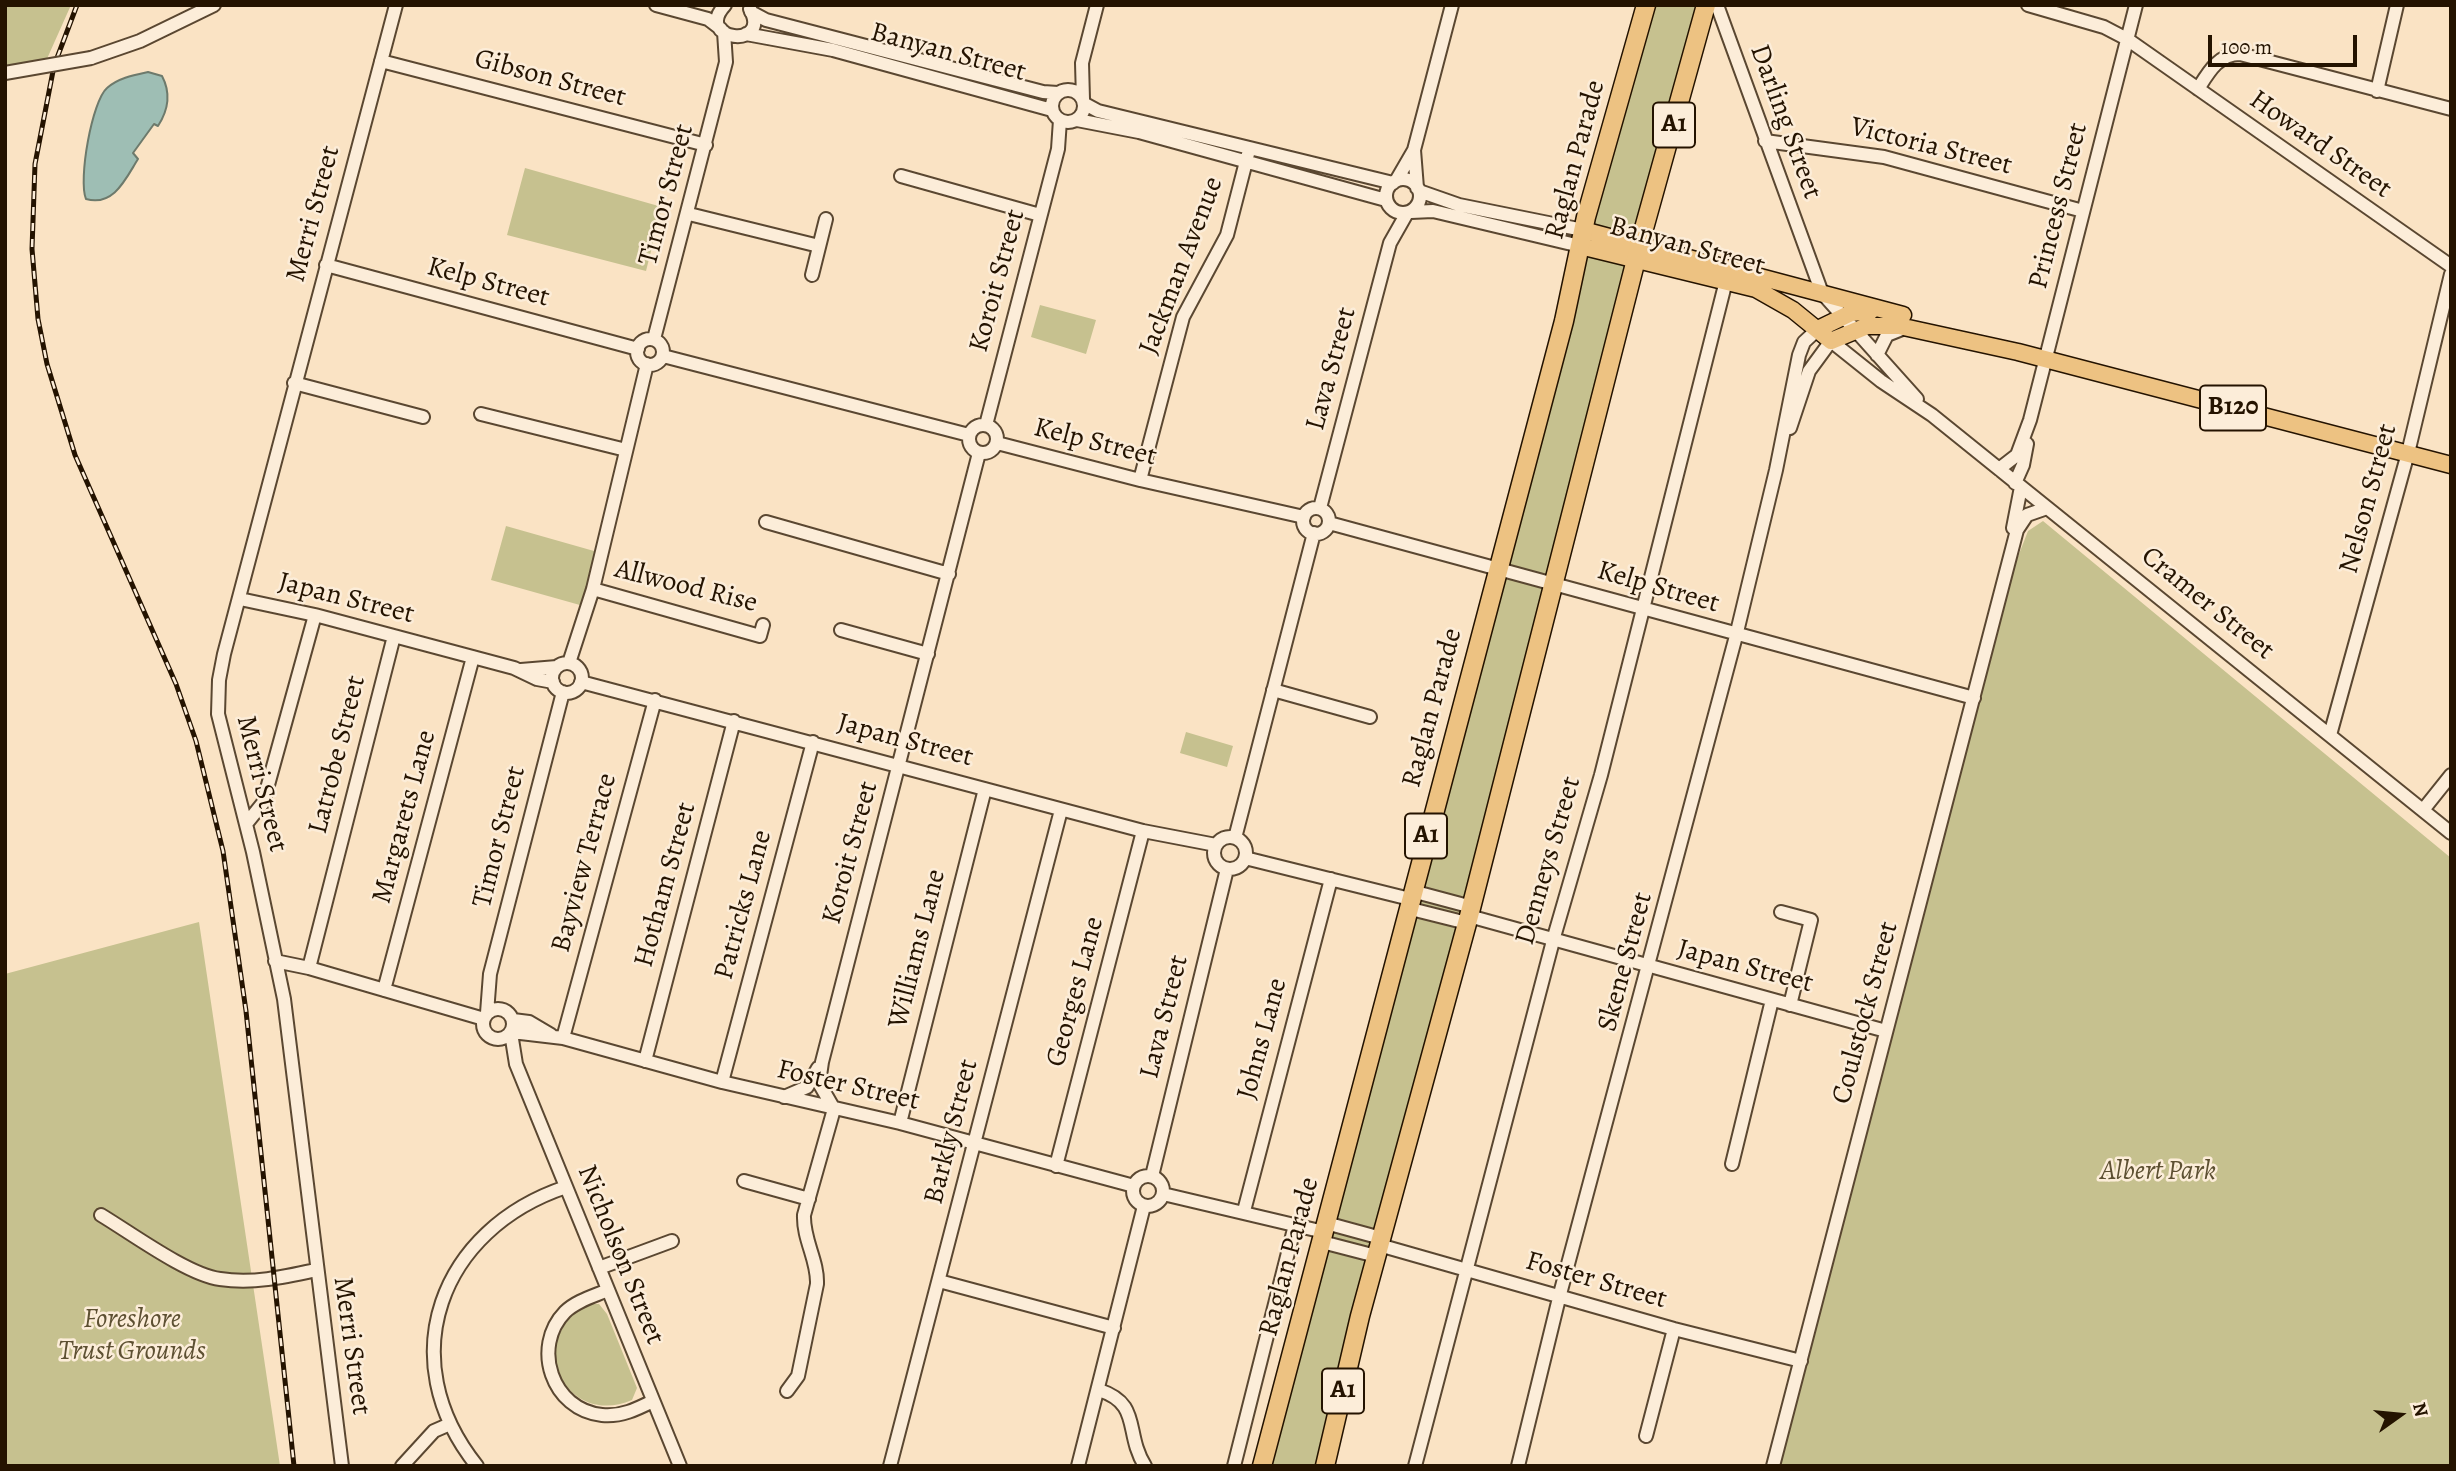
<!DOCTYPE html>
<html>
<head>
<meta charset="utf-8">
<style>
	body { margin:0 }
	#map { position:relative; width:2456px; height:1471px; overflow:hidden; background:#fae3c4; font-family:Alegreya,serif }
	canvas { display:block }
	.frame { position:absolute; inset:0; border:7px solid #241300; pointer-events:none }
	.north { position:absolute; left:2365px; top:1380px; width:70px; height:70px; -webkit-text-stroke:5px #fcedd9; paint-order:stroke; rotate:75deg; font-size:19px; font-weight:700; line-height:28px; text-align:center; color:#241300 }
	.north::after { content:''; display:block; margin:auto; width:24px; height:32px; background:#241300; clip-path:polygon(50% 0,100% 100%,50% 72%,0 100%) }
	.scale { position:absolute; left:2208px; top:35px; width:149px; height:32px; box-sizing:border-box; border:4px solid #241300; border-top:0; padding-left:9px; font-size:21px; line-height:24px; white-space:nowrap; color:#241300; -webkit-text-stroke:5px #fcedd9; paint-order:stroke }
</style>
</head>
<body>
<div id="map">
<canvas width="2456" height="1471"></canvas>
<div class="frame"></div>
<div class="north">N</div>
<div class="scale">100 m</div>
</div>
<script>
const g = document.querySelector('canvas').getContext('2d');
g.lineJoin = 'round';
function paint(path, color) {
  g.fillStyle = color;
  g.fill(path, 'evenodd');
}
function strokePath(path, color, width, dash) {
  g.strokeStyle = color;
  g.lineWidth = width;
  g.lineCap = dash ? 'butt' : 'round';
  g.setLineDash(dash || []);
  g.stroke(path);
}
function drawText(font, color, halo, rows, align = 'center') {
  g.font = font + ' Alegreya,serif';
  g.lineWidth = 5;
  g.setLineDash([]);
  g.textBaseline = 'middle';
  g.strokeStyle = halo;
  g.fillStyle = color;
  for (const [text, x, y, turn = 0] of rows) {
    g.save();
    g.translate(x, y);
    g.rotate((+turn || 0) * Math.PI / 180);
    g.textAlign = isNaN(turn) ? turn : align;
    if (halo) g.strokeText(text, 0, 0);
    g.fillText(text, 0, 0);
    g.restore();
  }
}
paint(new Path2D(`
	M 5,5 L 71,5 L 46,61 L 5,68 Z
	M 1646,5 L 1706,5 L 1325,1466 L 1264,1466 Z
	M 525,168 L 662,207 L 646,271 L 507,235 Z
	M 1040,305 L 1096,320 L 1086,354 L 1031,337 Z
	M 2043,521 L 2451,858 L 2451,1466 L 1778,1466 L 2010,577 L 2028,531 Z
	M 506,526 L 601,553 L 587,607 L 491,580 Z
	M 1186,732 L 1233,746 L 1227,767 L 1180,753 Z
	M 199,922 L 280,1466 L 5,1466 L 5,974 Z
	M 587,1304 L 599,1304 L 607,1314 L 637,1388 L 632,1400 C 568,1428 522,1344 587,1304 Z`), '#c6c18f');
const water = new Path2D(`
	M 148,72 L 162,76 C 171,93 169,109 158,126 L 154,124 L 133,153 L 138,159 C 126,178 114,207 86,199 C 78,180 92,101 107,88 C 118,78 134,75 148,72 Z`);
paint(water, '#9ebeb4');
strokePath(water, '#6d7a6c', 2);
const minor = new Path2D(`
	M 656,5 L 708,19 L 721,29
	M 725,5 C 692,41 773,50 750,9
	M 1717,5 L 1822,293 L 1917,399
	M 2028,5 L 2104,27 L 2127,39 L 2451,266
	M 751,12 L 766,20 L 1043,92 L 1058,93
	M 746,34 L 833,50 L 1052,110
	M 91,58 L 140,41 L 214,5
	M 381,61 L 706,145
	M 2198,89 C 2208,73 2218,54 2240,54 L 2451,109
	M1052 106a16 16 0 1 1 32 0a16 16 0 1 1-32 0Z
	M 2377,91 L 2397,5
	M 1083,99 L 1082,63 L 1097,5
	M 1085,104 L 1098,111 L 1393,183
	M 1077,120 L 1139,132 L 1386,200
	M 1765,141 L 1884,157 L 2083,211
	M 901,176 L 1040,215
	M1386 196a17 17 0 1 1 34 0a17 17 0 1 1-34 0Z
	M 1396,181 L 1414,150
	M 1417,188 L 1414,150 L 1452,5
	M 1419,191 L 1459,205 L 1583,230
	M 1411,212 L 1433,211 L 1580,246
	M 689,214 L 819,246
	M 326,265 L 638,349
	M 812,275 L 826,219
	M 654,339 L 726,62 L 724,32
	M637 352a13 13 0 1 1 26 0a13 13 0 1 1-26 0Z
	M 1877,355 L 1887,335 L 1902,329
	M 663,356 L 969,435
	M 294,383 L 423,417
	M 481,414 L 626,450
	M969 439a14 14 0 1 1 28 0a14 14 0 1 1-28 0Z
	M 986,425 L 1058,149 L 1060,120
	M 1790,428 L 1809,371 L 1831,341 L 1881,381 L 1932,415 L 2451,833
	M 997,443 L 1140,480 L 1304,517
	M 1999,469 L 2017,455 L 2030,420 L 2136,5
	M 1140,480 L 1183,317 L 1227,235 L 1249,150
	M 2015,483 L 2023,465 L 2027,444
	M 1320,508 L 1390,243 L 1407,213
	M1303 521a13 13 0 1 1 26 0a13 13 0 1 1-26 0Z
	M 766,522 L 949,574
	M 1329,523 L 1974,698
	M 2013,528 L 2021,487
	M 593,589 L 760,636 L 763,625
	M 240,599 L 315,615 L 514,668 L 537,679 L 553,682
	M 841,630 L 928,654
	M 569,663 L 593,589 L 647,364
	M552 678a15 15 0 1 1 30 0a15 15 0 1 1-30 0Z
	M 521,670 L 557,667
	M 581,682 L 1143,831 L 1216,845
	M 1273,690 L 1370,717
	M 2330,735 L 2408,453 L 2451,274
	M 2423,810 L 2451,775
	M 246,824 L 263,803 L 315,615
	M1214 853a16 16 0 1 1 32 0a16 16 0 1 1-32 0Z
	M 1235,838 L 1314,533
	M 1245,858 L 1410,899
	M 1412,891 L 1472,907
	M 1407,908 L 1467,923
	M 1781,912 L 1811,920 L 1790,1005
	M 1469,916 L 1886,1031
	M 275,961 L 309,968 L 484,1019
	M 309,968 L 394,636
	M 384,990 L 473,657
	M483 1024a15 15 0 1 1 30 0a15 15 0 1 1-30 0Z
	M 487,1013 L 490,974 L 563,692
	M 513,1020 L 529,1022 L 551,1035
	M 512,1032 L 563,1038 L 722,1082 L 900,1123 L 1134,1186
	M 511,1033 L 516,1064 L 680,1466
	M 563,1038 L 655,700
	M 645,1061 L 734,721
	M 722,1082 L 813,742
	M 784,1097 L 807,1087 L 818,1068
	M 900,1123 L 985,789
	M 1732,1164 L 1772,1000
	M 1056,1166 L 1143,831
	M1133 1191a15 15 0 1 1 30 0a15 15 0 1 1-30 0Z
	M 1152,1176 L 1227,869
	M 744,1181 L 809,1199
	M 1163,1194 L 1324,1232
	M 1244,1211 L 1331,879
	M 101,1215 C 131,1233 188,1275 220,1279 C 253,1284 284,1277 316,1270
	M 1326,1223 L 1381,1238
	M 1322,1242 L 1376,1256
	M 1379,1245 L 1674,1329 L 1801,1361
	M 599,1268 L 672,1241
	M 939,1281 L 1114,1328
	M 608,1290 C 594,1296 576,1301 565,1312 C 531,1347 552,1410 602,1415 C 621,1417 637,1409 653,1401
	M 1099,1390 C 1142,1404 1124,1432 1145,1466
	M 787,1391 L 798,1376 L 817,1284 C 818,1260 803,1240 804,1215 L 834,1109 L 819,1083 L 822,1062 L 979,453
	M 1646,1436 L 1674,1329
	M 342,1466 L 284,999 L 253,852 L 218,714 L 219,680 L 224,654 L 396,5
	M 402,1466 L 434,1431 L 450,1424
	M 477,1466 C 391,1359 440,1229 566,1187
	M 890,1466 L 1061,810
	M 1078,1466 L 1144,1206
	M 1234,1466 L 1295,1225
	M 1415,1466 L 1554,937 L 1601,775 L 1726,281
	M 1518,1466 L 1560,1294 L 1736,636 L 1776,470 L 1799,355 L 1804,342 L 1818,329
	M 1773,1466 L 2017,530 L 2027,515 L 2047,508`);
const major = new Path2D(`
	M 1583,230 L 1903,315
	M 1580,246 L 1756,289 L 1793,310 L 1831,341 L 1867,326 L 1899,326 L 2018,352 L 2451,465
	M 1818,329 L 1851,313 L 1871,311`);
const highway = new Path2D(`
	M 1262,1466 L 1564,321 L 1586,217 L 1646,5
	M 1325,1466 L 1360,1316 L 1469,916 L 1643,232 L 1706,5`);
strokePath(minor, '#5a4731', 16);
strokePath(major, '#241300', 19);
strokePath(highway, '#241300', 21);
strokePath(minor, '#fcedd9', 12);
strokePath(major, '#edc282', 16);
strokePath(highway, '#edc282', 18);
const rail = new Path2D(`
	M 77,5 L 54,66 L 35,164 L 32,249 L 38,319 L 47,364 L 75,455 L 176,684 L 196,741 L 223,851 L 246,1011 L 294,1466`);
strokePath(rail, '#241300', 5);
strokePath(rail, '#fcedd9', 2.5, [8]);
const minorBridge = new Path2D(`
	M 5,73 L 91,58`);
strokePath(minorBridge, '#5a4731', 16, []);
strokePath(minorBridge, '#fcedd9', 12);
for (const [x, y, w] of [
	[1674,125,42],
	[2233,408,66],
	[1426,836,42],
	[1343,1391,42]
]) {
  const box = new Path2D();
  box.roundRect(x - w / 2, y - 22.5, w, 45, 5);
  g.fillStyle = '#fcedd9';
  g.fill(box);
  strokePath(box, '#241300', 2);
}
drawText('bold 26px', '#241300', null, [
	["A1",1674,125],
	["B120",2233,408],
	["A1",1426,836],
	["A1",1343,1391]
]);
drawText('28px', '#241300', '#fcedd9', [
	["Banyan Street",948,53,15],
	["Gibson Street",550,79,15],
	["Darling Street",1785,122,70],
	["Howard Street",2320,145,35],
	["Victoria Street",1931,147,14],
	["Raglan Parade",1576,160,-75],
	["Timor Street",667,195,-75],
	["Princess Street",2059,206,-76],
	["Merri Street",314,214,-75],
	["Banyan Street",1687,247,15],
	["Jackman Avenue",1182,266,-69],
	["Koroit Street",998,281,-75],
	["Kelp Street",488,283,15],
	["Lava Street",1332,369,-75],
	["Kelp Street",1095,443,14],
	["Nelson Street",2369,499,-75],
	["Allwood Rise",686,587,14],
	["Kelp Street",1658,588,16],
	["Japan Street",346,599,14],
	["Cramer Street",2207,604,39],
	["Raglan Parade",1433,708,-75],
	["Japan Street",905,741,15],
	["Latrobe Street",338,755,-76],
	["Merri Street",261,784,76],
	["Margarets Lane",405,817,-75],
	["Timor Street",500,837,-76],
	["Koroit Street",851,853,-75],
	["Denneys Street",1549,861,-74],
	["Bayview Terrace",585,863,-75],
	["Hotham Street",666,885,-75],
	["Patricks Lane",744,905,-75],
	["Williams Lane",918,949,-76],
	["Skene Street",1626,962,-75],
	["Japan Street",1745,967,15],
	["Georges Lane",1076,992,-75],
	["Coulstock Street",1866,1013,-75],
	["Lava Street",1165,1017,-76],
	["Johns Lane",1263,1039,-75],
	["Foster Street",848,1086,13],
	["Barkly Street",952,1132,-76],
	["Nicholson Street",620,1255,68],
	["Raglan Parade",1290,1257,-75],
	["Foster Street",1596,1281,16],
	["Merri Street",351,1346,82]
]);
drawText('italic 28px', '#5d5032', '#fcedd9', [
	["Albert Park",2158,1172],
	["Foreshore",132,1320],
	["Trust Grounds",132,1352]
]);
</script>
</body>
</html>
